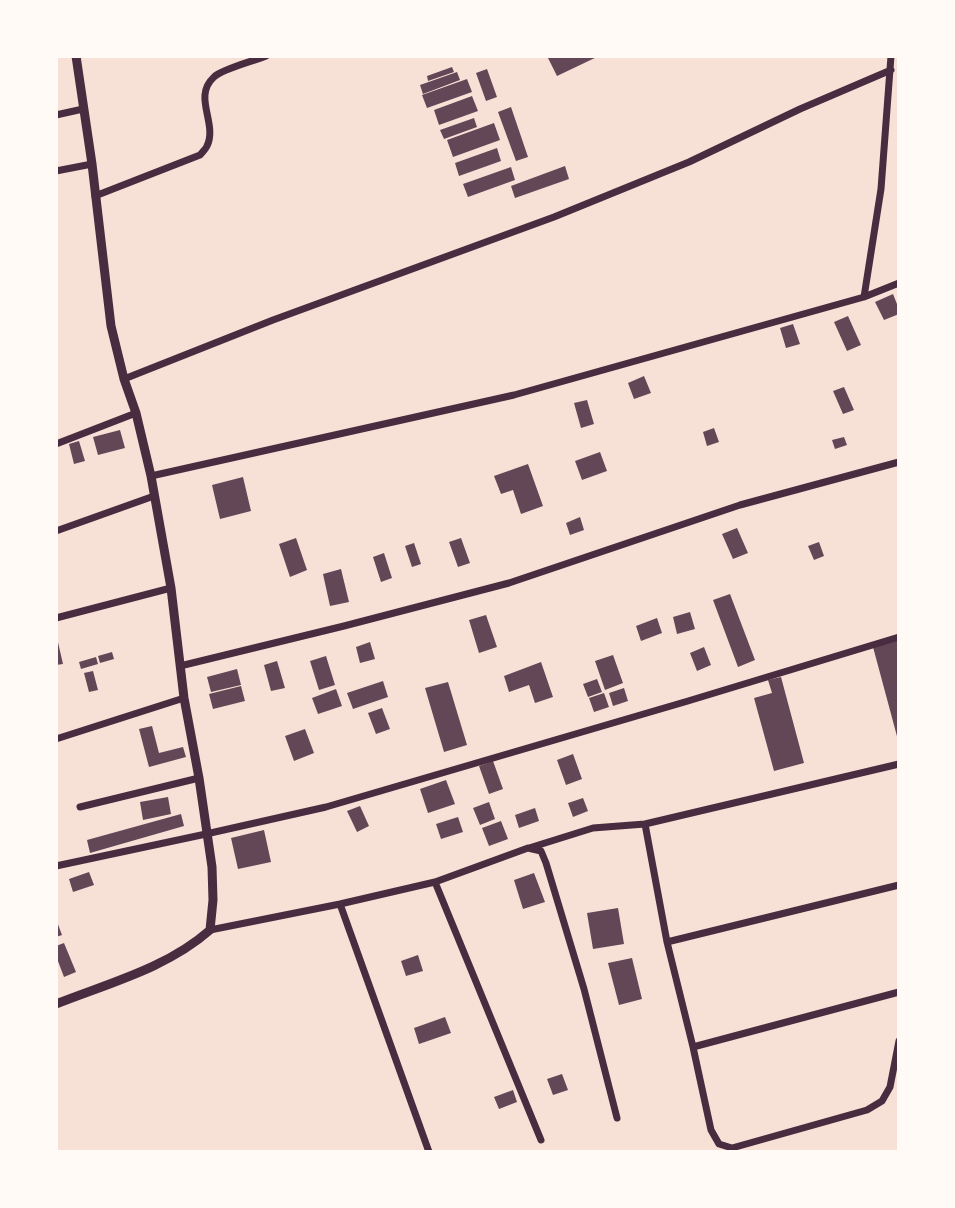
<!DOCTYPE html>
<html>
<head>
<meta charset="utf-8">
<style>
	body { margin:0 }
	#map { position:relative; width:955px; height:1208px; overflow:hidden; background:#f7e1d7; font-family:Quicksand,sans-serif }
	canvas { display:block }
	.frame { position:absolute; inset:0; border:58px solid #fffaf5; pointer-events:none }
</style>
</head>
<body>
<div id="map">
<canvas width="955" height="1208"></canvas>
<div class="frame"></div>
</div>
<script>
const g = document.querySelector('canvas').getContext('2d');
g.lineJoin = 'round';
function paint(path, color) {
  g.fillStyle = color;
  g.fill(path, 'evenodd');
}
function strokePath(path, color, width, dash) {
  g.strokeStyle = color;
  g.lineWidth = width;
  g.lineCap = dash ? 'butt' : 'round';
  g.setLineDash(dash || []);
  g.stroke(path);
}
paint(new Path2D(`
	M 547,56 L 599,56 L 557,76 Z
	M 452,67 L 454,72 L 428,81 L 427,76 Z
	M 487,69 L 497,97 L 486,101 L 476,73 Z
	M 457,72 L 460,80 L 423,94 L 420,85 Z
	M 467,79 L 472,92 L 427,108 L 422,95 Z
	M 472,96 L 478,111 L 439,125 L 434,110 Z
	M 511,107 L 528,157 L 516,161 L 498,112 Z
	M 474,118 L 477,127 L 444,139 L 440,130 Z
	M 494,123 L 500,140 L 453,157 L 447,140 Z
	M 497,148 L 501,161 L 459,176 L 455,163 Z
	M 565,166 L 569,179 L 515,198 L 511,186 Z
	M 511,167 L 515,180 L 468,197 L 463,184 Z
	M 893,294 L 899,309 L 899,314 L 884,320 L 875,302 Z
	M 848,316 L 861,345 L 847,351 L 834,322 Z
	M 793,324 L 800,344 L 786,348 L 780,328 Z
	M 644,376 L 651,393 L 634,399 L 628,383 Z
	M 844,387 L 854,410 L 843,414 L 833,391 Z
	M 587,400 L 594,424 L 581,428 L 574,403 Z
	M 714,428 L 719,442 L 707,446 L 703,432 Z
	M 120,430 L 125,448 L 98,455 L 93,437 Z
	M 844,437 L 847,445 L 835,449 L 832,440 Z
	M 79,441 L 85,461 L 74,464 L 69,444 Z
	M 600,452 L 607,471 L 582,480 L 575,461 Z
	M 528,464 L 543,506 L 521,514 L 513,490 L 501,494 L 494,476 Z
	M 243,477 L 251,511 L 220,519 L 212,485 Z
	M 580,517 L 584,530 L 570,535 L 566,523 Z
	M 737,528 L 748,553 L 733,559 L 722,534 Z
	M 296,538 L 307,570 L 290,577 L 279,544 Z
	M 461,538 L 470,563 L 458,567 L 449,542 Z
	M 819,542 L 824,556 L 814,560 L 808,546 Z
	M 414,543 L 421,564 L 412,567 L 405,546 Z
	M 384,553 L 392,578 L 381,582 L 373,557 Z
	M 341,569 L 349,602 L 330,606 L 323,574 Z
	M 730,594 L 755,660 L 738,667 L 713,600 Z
	M 690,612 L 695,629 L 677,634 L 673,617 Z
	M 486,615 L 497,647 L 479,653 L 469,620 Z
	M 657,618 L 662,633 L 641,641 L 636,626 Z
	M 57,638 L 63,664 L 56,665 L 56,639 Z
	M 899,639 L 899,740 L 898,740 L 873,647 Z
	M 370,642 L 375,659 L 360,663 L 356,647 Z
	M 704,647 L 711,665 L 697,671 L 690,653 Z
	M 112,652 L 114,659 L 100,663 L 98,656 Z
	M 613,655 L 623,683 L 605,690 L 595,661 Z
	M 326,656 L 335,685 L 319,690 L 310,661 Z
	M 96,657 L 98,664 L 81,669 L 79,662 Z
	M 277,661 L 285,688 L 271,691 L 264,665 Z
	M 541,662 L 553,697 L 535,703 L 529,685 L 509,692 L 504,676 Z
	M 237,669 L 241,685 L 211,692 L 207,677 Z
	M 93,671 L 98,690 L 89,692 L 84,673 Z
	M 781,677 L 804,763 L 774,771 L 754,698 L 772,693 L 768,680 Z
	M 597,679 L 602,692 L 588,697 L 583,684 Z
	M 383,681 L 388,697 L 353,709 L 347,693 Z
	M 448,682 L 467,745 L 444,752 L 425,688 Z
	M 241,686 L 245,701 L 213,709 L 209,694 Z
	M 624,688 L 628,701 L 613,706 L 609,693 Z
	M 336,689 L 342,706 L 318,714 L 312,698 Z
	M 604,693 L 609,707 L 594,712 L 589,698 Z
	M 382,708 L 390,729 L 376,734 L 368,713 Z
	M 152,726 L 159,753 L 183,747 L 186,757 L 149,767 L 139,729 Z
	M 305,729 L 314,753 L 294,761 L 285,736 Z
	M 573,754 L 582,779 L 566,785 L 557,760 Z
	M 493,761 L 503,789 L 489,794 L 479,766 Z
	M 446,780 L 455,804 L 428,813 L 420,789 Z
	M 168,797 L 171,814 L 143,820 L 140,802 Z
	M 583,798 L 588,811 L 573,817 L 568,803 Z
	M 489,802 L 495,819 L 480,825 L 473,808 Z
	M 360,806 L 369,826 L 357,832 L 347,811 Z
	M 535,808 L 539,821 L 519,828 L 515,815 Z
	M 181,814 L 184,826 L 90,853 L 87,840 Z
	M 458,817 L 463,832 L 441,839 L 436,824 Z
	M 501,821 L 508,839 L 489,846 L 482,828 Z
	M 264,830 L 271,862 L 238,869 L 231,838 Z
	M 89,872 L 94,885 L 73,892 L 69,879 Z
	M 534,873 L 545,902 L 523,909 L 514,880 Z
	M 618,908 L 624,944 L 593,949 L 587,913 Z
	M 56,919 L 62,935 L 56,937 Z
	M 64,943 L 76,972 L 64,977 L 56,956 L 56,946 Z
	M 418,955 L 423,971 L 406,976 L 401,961 Z
	M 632,958 L 642,999 L 619,1005 L 608,963 Z
	M 445,1017 L 451,1033 L 419,1044 L 414,1028 Z
	M 562,1074 L 568,1090 L 553,1095 L 547,1079 Z
	M 513,1090 L 517,1102 L 499,1109 L 494,1097 Z`), '#644757');
strokePath(new Path2D(`
	M 56,115 L 83,109
	M 56,171 L 92,164
	M 95,196 L 200,155 C 201,154 207,147 207,146 C 218,123 192,97 214,77 C 222,69 254,61 266,56
	M 864,297 L 881,189 L 891,56
	M 124,379 L 273,320 L 554,217 L 689,162 L 800,109 L 891,70
	M 56,444 L 136,413
	M 151,476 L 514,395 L 864,297 L 899,283
	M 56,531 L 154,496
	M 56,618 L 171,588
	M 180,666 L 344,626 L 509,583 L 740,505 L 899,462
	M 56,739 L 184,698
	M 80,807 L 199,778
	M 645,824 L 667,942 L 693,1047 L 711,1130 L 719,1144 L 732,1148 L 867,1110 L 882,1101 L 890,1087 L 899,1041
	M 529,848 L 593,828 L 645,824 L 899,764
	M 56,866 L 206,834 L 326,807 L 688,701 L 899,637
	M 435,882 L 541,1140
	M 340,904 L 429,1152
	M 210,930 L 340,904 L 435,882 L 528,848 L 541,851 L 546,863 L 584,989 L 617,1118
	M 667,942 L 899,885
	M 693,1047 L 899,992`), '#4a2c40', 7);
strokePath(new Path2D(`
	M 56,1004 C 109,983 167,968 210,930 L 213,900 L 212,867 L 199,778 L 184,698 L 171,588 L 151,476 L 136,413 L 124,379 L 111,326 L 92,164 L 76,56`), '#4a2c40', 9);
</script>
</body>
</html>
